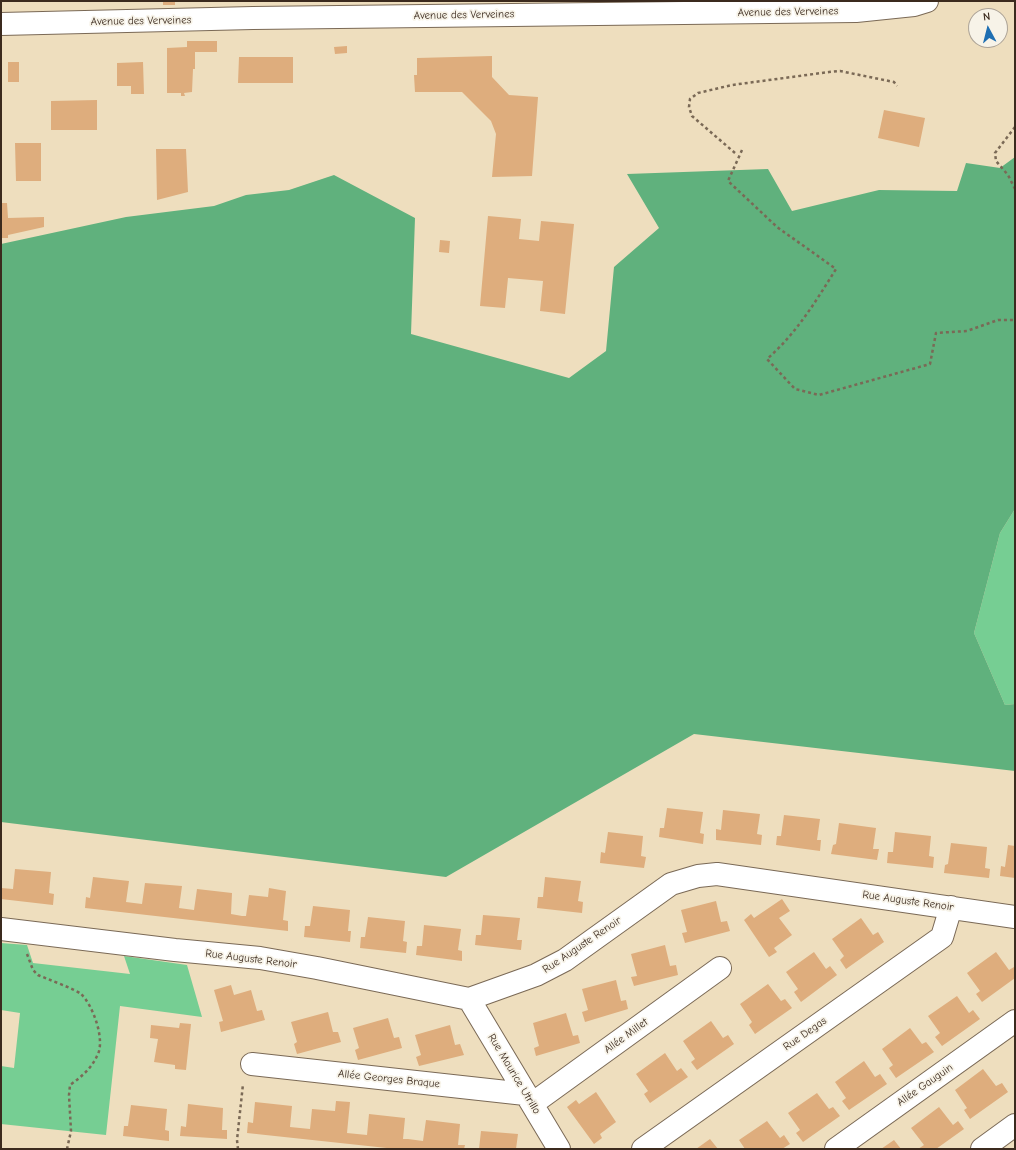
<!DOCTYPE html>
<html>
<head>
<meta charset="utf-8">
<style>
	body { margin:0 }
	#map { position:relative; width:1016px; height:1150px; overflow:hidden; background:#eedebe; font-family:"Comic Neue",sans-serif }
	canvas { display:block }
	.frame { position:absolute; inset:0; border:2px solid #3b2a1e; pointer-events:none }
	.north { position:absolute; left:968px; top:8px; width:40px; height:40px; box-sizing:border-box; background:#f7f3e8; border:1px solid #aca397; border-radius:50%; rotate:353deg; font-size:11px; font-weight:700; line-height:16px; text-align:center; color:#3b2a1e }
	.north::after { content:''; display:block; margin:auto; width:14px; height:18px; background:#1f6fb2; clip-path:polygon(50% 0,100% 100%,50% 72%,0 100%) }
</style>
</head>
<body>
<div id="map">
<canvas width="1016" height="1150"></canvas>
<div class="frame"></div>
<div class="north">N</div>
</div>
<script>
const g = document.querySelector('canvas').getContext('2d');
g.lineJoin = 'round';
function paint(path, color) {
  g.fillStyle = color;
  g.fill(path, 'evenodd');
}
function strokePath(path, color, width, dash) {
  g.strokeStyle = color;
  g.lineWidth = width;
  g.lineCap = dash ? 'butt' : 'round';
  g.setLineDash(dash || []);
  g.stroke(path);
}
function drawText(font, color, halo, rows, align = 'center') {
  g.font = font + ' "Comic Neue",sans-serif';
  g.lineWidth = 3.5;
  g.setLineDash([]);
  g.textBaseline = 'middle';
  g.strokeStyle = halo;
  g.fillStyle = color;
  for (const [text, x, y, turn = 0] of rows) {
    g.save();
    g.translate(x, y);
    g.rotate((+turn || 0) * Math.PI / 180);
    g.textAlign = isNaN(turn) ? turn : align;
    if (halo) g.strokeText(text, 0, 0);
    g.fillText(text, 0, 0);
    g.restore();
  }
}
paint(new Path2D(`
	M 1015,509 L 1015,704 L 1005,705 L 974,633 L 1000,533 Z
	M 1,943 L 27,945 L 33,963 L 130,974 L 124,956 L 187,965 L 202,1017 L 120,1006 L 106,1135 L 1,1124 L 1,1066 L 14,1068 L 20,1013 L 1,1010 Z`), '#76ce93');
paint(new Path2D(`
	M 1015,157 L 1015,509 L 1000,533 L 974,633 L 1005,705 L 1015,704 L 1015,771 L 694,734 L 446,877 L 1,822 L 1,244 L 126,217 L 214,206 L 246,195 L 289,190 L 334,175 L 415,218 L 411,334 L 569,378 L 606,351 L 614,267 L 659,228 L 627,174 L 768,169 L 792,211 L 879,190 L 957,191 L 966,163 L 1000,168 Z`), '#60b17d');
paint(new Path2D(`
	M 163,1 L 175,1 L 175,5 L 163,5 Z
	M 187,41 L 217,41 L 217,52 L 195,52 L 195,69 L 193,69 L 192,92 L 184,93 L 185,96 L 181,96 L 181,93 L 167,93 L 167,48 L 187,47 Z
	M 347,46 L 347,53 L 335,54 L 334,47 Z
	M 492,56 L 492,77 L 509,95 L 538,97 L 532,176 L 492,177 L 496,134 L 491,121 L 462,92 L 415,92 L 414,75 L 417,75 L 417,58 Z
	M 239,57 L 293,57 L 293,83 L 238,83 Z
	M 8,62 L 19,62 L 19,82 L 8,82 Z
	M 143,62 L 144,94 L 131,94 L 131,86 L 117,86 L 117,63 Z
	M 97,100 L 97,130 L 51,130 L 51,101 Z
	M 884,110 L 925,118 L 919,147 L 878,138 Z
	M 15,143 L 41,143 L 41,181 L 16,181 Z
	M 156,149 L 186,149 L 188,192 L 157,200 Z
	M 1,203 L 7,203 L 8,218 L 44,217 L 44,227 L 8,235 L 8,238 L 1,238 Z
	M 488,216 L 521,219 L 519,239 L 539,241 L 541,221 L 574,224 L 565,314 L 540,311 L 543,281 L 508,278 L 505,308 L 480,306 Z
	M 440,240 L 450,241 L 449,253 L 439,252 Z
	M 667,808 L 703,812 L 700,833 L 704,834 L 703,844 L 659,837 L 660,828 L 664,828 Z
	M 723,810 L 760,814 L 757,834 L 762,835 L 761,845 L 716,840 L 716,829 L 721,830 Z
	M 784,815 L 820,819 L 817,840 L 821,840 L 820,851 L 776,845 L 777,836 L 781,836 Z
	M 839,823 L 876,828 L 873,849 L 879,849 L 877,860 L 831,854 L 833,845 L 836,844 Z
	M 608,832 L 643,836 L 641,856 L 646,857 L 644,868 L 600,863 L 601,852 L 605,853 Z
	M 895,832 L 931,836 L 929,856 L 934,857 L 933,868 L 887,863 L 888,852 L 893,852 Z
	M 951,843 L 987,847 L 985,868 L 990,869 L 989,878 L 944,873 L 945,865 L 948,864 Z
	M 1008,845 L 1015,846 L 1015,878 L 1000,876 L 1001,866 L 1005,867 Z
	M 15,869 L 51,872 L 49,893 L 54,894 L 53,905 L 1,899 L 1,888 L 13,889 Z
	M 93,877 L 129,881 L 126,902 L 142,904 L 145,883 L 182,886 L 179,908 L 194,910 L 197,889 L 232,893 L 231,914 L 242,916 L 246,916 L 249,895 L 268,897 L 269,888 L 286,891 L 283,920 L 288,921 L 288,931 L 85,908 L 86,897 L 90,898 Z
	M 545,877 L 581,881 L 578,901 L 583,902 L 582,913 L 537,908 L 538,897 L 543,897 Z
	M 782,899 L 790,911 L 779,918 L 792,935 L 774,948 L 777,952 L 769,957 L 744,920 L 751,914 L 754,918 Z
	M 716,901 L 721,922 L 727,921 L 730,931 L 685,943 L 682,933 L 687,932 L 681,910 Z
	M 313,906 L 350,910 L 348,931 L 351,931 L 350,942 L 304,937 L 305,926 L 310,926 Z
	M 483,915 L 520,918 L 517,940 L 522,940 L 521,950 L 475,945 L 476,935 L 481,935 Z
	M 368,917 L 405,921 L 403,941 L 407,942 L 406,953 L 360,948 L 361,937 L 365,937 Z
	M 861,918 L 873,935 L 878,932 L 884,942 L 846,969 L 840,960 L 844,956 L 832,939 Z
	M 424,925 L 461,929 L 458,950 L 462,951 L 462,961 L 416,955 L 417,946 L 422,946 Z
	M 665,945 L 670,966 L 676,965 L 678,975 L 634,986 L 631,977 L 637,976 L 631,954 Z
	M 814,952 L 826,969 L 830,966 L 837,975 L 801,1002 L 794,992 L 798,989 L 786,972 Z
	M 996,952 L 1009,970 L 1014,967 L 1015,968 L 1015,978 L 982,1002 L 976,994 L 980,991 L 967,973 Z
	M 616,980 L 621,1001 L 626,1000 L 628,1009 L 585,1022 L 582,1012 L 588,1010 L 582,989 Z
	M 768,984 L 781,1001 L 785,999 L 792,1008 L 755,1034 L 749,1025 L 752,1022 L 740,1004 Z
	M 231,985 L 234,995 L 251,990 L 257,1011 L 262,1010 L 265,1020 L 221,1032 L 219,1022 L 223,1021 L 214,990 Z
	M 957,996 L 969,1013 L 973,1010 L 980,1019 L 942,1046 L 935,1037 L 940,1033 L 928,1016 Z
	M 328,1012 L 333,1032 L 338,1032 L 341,1042 L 297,1054 L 294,1044 L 297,1042 L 291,1022 Z
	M 566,1013 L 573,1036 L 578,1035 L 580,1043 L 536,1056 L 534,1048 L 539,1046 L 533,1023 Z
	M 388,1018 L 394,1038 L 399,1037 L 402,1048 L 358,1060 L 355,1050 L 359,1048 L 353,1028 Z
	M 711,1021 L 723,1038 L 728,1035 L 734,1044 L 697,1070 L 691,1062 L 695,1059 L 683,1041 Z
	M 180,1023 L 191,1024 L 186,1070 L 175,1069 L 175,1065 L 154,1062 L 158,1039 L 150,1038 L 151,1025 L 179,1028 Z
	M 450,1025 L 455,1045 L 460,1044 L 464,1055 L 419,1066 L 416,1057 L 421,1055 L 415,1035 Z
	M 910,1028 L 922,1044 L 926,1042 L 934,1052 L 896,1078 L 889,1068 L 893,1065 L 882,1049 Z
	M 665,1053 L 677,1071 L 681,1068 L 688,1077 L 650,1103 L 644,1094 L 648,1091 L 636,1074 Z
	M 864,1061 L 875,1077 L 880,1074 L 887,1084 L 849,1110 L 842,1101 L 846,1098 L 835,1082 Z
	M 983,1069 L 996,1086 L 1002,1083 L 1008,1092 L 970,1119 L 964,1110 L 967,1108 L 955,1090 Z
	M 596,1092 L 616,1122 L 600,1134 L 602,1138 L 594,1144 L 567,1107 L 576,1100 L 579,1104 Z
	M 817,1093 L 829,1109 L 833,1107 L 840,1116 L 803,1142 L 796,1133 L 800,1130 L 788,1113 Z
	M 336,1101 L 350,1102 L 347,1133 L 367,1135 L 369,1114 L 405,1118 L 403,1139 L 408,1139 L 423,1141 L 426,1120 L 460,1124 L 458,1145 L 465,1145 L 464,1149 L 396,1149 L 247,1133 L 248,1122 L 253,1123 L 255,1102 L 292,1106 L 290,1127 L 310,1129 L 312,1109 L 335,1111 Z
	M 188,1104 L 223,1108 L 222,1130 L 227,1130 L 227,1139 L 180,1136 L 181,1126 L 186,1127 Z
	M 131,1105 L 167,1109 L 165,1130 L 169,1131 L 169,1141 L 123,1136 L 124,1126 L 128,1126 Z
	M 939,1107 L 953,1125 L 958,1121 L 964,1129 L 936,1149 L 918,1149 L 924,1145 L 911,1128 Z
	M 767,1121 L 780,1138 L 784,1135 L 790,1144 L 782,1149 L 745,1149 L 739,1140 Z
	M 481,1131 L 518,1134 L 516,1149 L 479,1149 Z
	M 710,1139 L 718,1149 L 696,1149 Z
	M 894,1140 L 901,1149 L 881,1149 Z`), '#dead7d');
const minor = new Path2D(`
	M 1,24 L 253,18 L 856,11 L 914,5 L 927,1
	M 1,929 L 175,950 L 260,958 L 317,968 L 469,999 L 536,975 L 565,960 L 671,884 L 698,876 L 717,874 L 1015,917
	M 469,999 L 559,1149
	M 252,1064 L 525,1094
	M 532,1104 L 720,968
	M 643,1149 L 942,937 L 951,907
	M 836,1149 L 1015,1021
	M 982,1149 L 1015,1125`);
strokePath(minor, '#7a6956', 24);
strokePath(new Path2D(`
	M 1015,127 L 995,153 L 996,161 L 1008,175 L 1015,189
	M 742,150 L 728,181 L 777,227 L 836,269 C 816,301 796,334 767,359 L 795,389 L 819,395 L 930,364 L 936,333 L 967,331 L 998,320 L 1015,320
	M 735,153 L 692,116 L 689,107 L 690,99 L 698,93 L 732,85 L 829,72 L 840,71 L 894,82 L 897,86
	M 27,954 L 33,970 L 38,975 C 47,979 75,989 81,994 C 93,1005 106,1041 97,1056 C 91,1069 81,1077 70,1085 L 69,1095 L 71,1131 L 67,1149
	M 238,1149 L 237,1140 L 243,1084`), '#7a6956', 2.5, [3, 3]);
strokePath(minor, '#fff', 22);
drawText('11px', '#3b2a1e', '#f7f3e8', [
	["Avenue des Verveines",788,12,-1],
	["Avenue des Verveines",464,15,-1],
	["Avenue des Verveines",141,21,-1],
	["Rue Auguste Renoir",908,901,8],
	["Rue Auguste Renoir",582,945,-34],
	["Rue Auguste Renoir",251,959,7],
	["Rue Degas",805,1034,-35],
	["Allée Millet",626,1036,-36],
	["Rue Maurice Utrillo",514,1074,59],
	["Allée Georges Braque",389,1079,6],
	["Allée Gauguin",925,1085,-35]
]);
</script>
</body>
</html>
